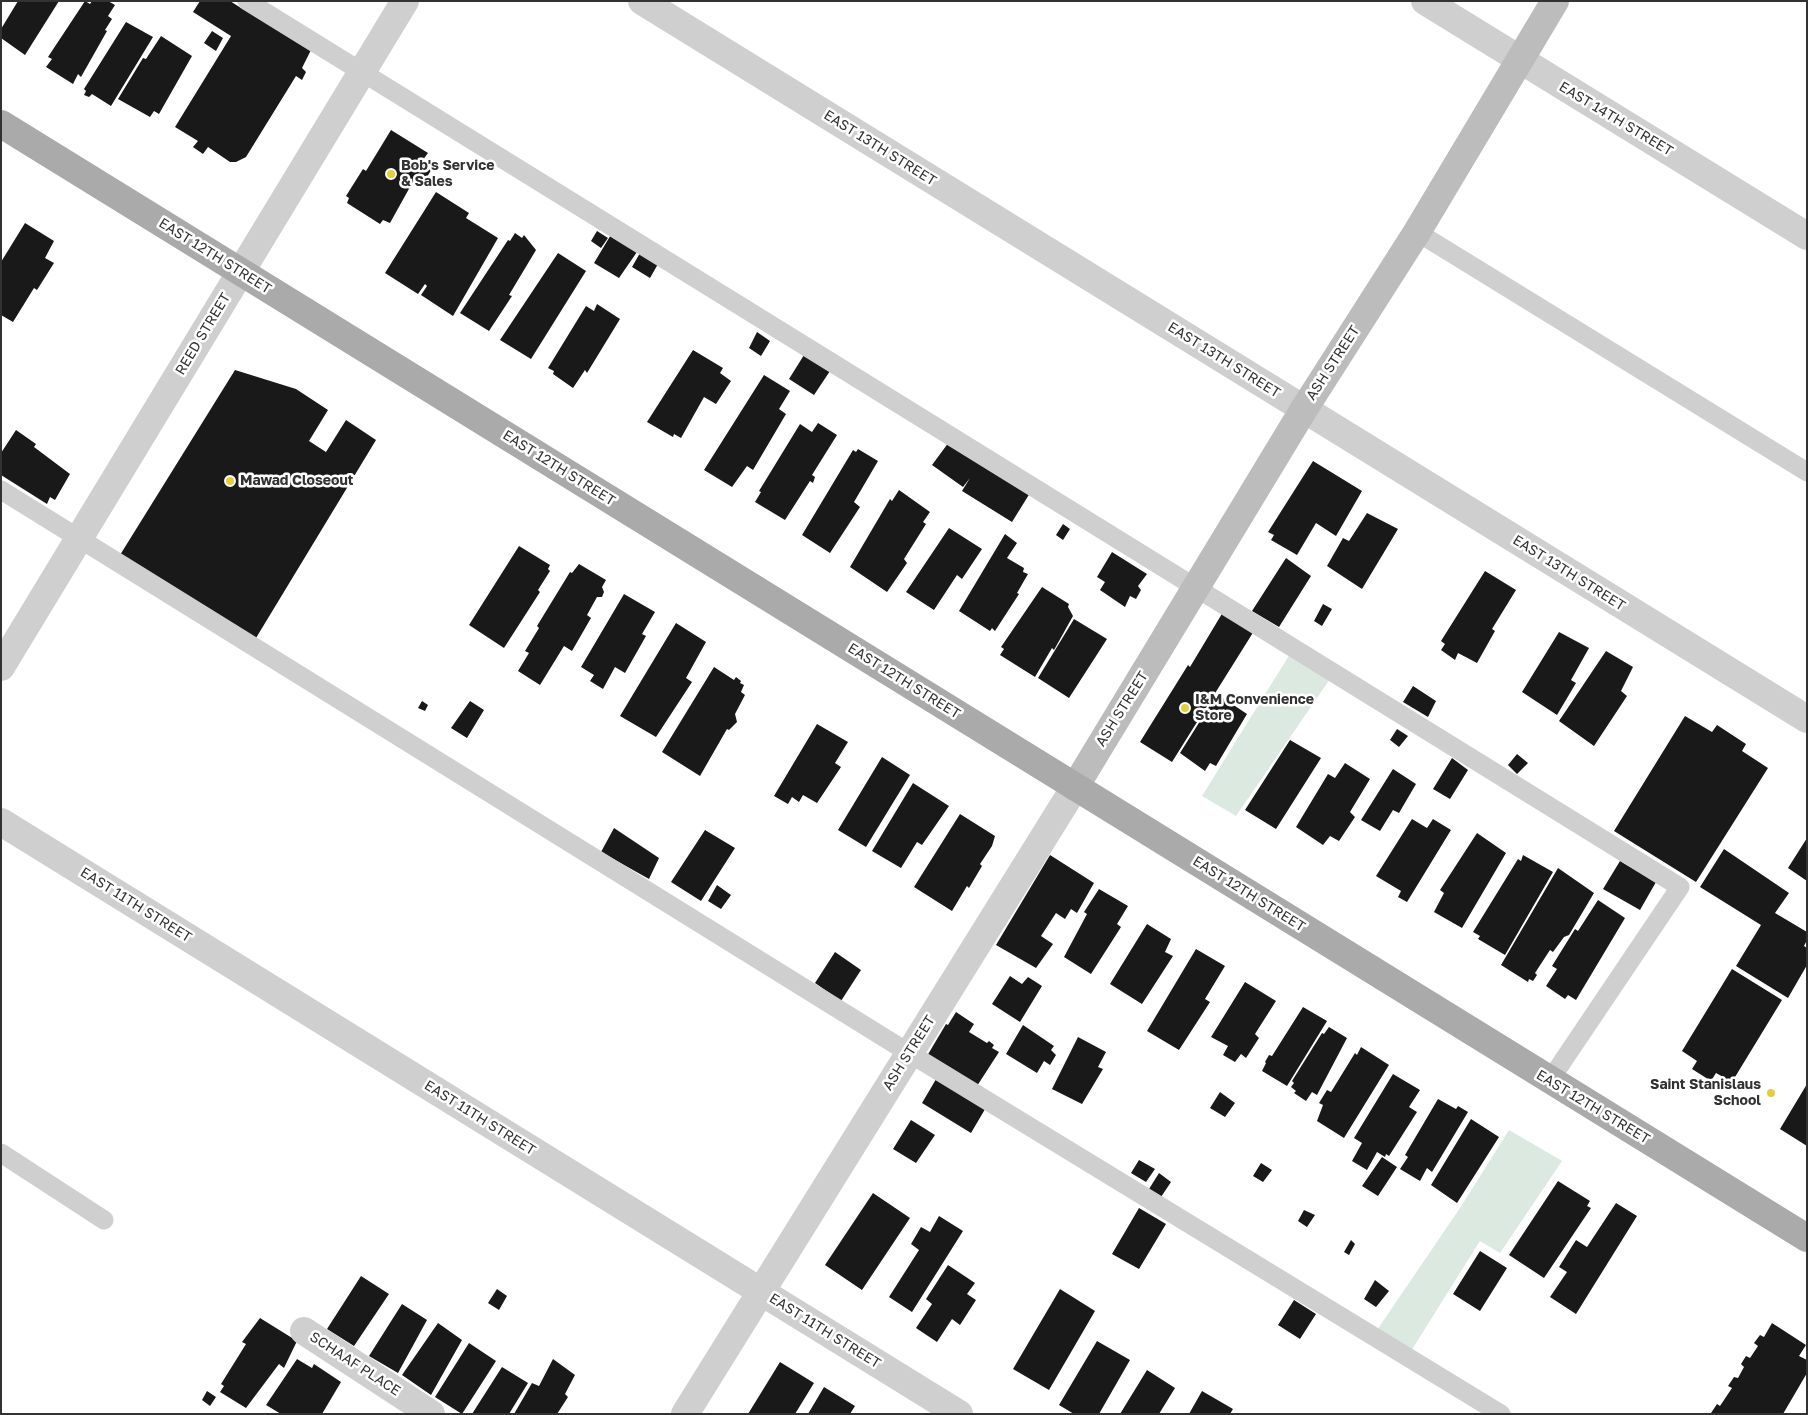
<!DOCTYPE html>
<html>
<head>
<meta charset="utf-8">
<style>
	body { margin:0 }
	#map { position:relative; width:1808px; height:1415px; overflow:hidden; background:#fff; font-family:"Golos Text",sans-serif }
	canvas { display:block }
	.frame { position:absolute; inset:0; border:2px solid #323232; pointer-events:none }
</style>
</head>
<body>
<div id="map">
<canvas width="1808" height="1415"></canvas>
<div class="frame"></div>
</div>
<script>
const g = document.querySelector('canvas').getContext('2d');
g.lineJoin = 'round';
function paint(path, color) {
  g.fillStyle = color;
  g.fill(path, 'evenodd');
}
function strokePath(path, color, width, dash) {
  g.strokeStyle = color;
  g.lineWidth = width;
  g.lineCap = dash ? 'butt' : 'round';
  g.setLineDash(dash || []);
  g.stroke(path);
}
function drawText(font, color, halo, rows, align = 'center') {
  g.font = font + ' "Golos Text",sans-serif';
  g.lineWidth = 5;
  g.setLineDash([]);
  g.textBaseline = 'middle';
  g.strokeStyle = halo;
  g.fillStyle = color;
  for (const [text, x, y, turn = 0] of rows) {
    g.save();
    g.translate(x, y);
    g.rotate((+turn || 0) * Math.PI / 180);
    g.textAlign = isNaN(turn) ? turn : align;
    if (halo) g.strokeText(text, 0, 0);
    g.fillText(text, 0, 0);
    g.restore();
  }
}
paint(new Path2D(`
	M 1290,654 L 1330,679 L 1236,816 L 1202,796 Z
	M 1509,1130 L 1562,1161 L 1500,1253 L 1480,1241 L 1411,1351 L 1375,1333 L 1460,1208 Z`), '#dbe9e1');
paint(new Path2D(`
	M 18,1 L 59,1 L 25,55 L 1,38 L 1,29 Z
	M 85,1 L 90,4 L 92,1 L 108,1 L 115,5 L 108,16 L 112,19 L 105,30 L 107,31 L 81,77 L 78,74 L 73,84 L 46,67 L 52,59 L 48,57 Z
	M 200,1 L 230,1 L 241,8 L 242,5 L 312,48 L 302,68 L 306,72 L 302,80 L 296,76 L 246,157 L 236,162 L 230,162 L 208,147 L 203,154 L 193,147 L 198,141 L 175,127 L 231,36 L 193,12 Z
	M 126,22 L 153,37 L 111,106 L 92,94 L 89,97 L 84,95 L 86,91 L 84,89 Z
	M 212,31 L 223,38 L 216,51 L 204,43 Z
	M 161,36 L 192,56 L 159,114 L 154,111 L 150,117 L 118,99 L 143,58 L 146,59 Z
	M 391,130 L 428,153 L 422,161 L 433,167 L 424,182 L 415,178 L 390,223 L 383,220 L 380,224 L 347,203 L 349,198 L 346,196 L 363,169 L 366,171 Z
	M 436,192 L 469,213 L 466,218 L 498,238 L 453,316 L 421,295 L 427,286 L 425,284 L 418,294 L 385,273 Z
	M 25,223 L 54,241 L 45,258 L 54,263 L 37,290 L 34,288 L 13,322 L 1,315 L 1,262 Z
	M 597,231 L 608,238 L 601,248 L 591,241 Z
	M 515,233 L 522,238 L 524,235 L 536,250 L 509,295 L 512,296 L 489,331 L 460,313 L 508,240 L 510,241 Z
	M 612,233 L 639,249 L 619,278 L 594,263 Z
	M 558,253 L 586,271 L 531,359 L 500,340 Z
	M 640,253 L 658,264 L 650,278 L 632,267 Z
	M 597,304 L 620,319 L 587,373 L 585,370 L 573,388 L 553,374 L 554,371 L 548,368 L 586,306 L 594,311 Z
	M 757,332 L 770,341 L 761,356 L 749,348 Z
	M 693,350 L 723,368 L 720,373 L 731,381 L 716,404 L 704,397 L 681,438 L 674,434 L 673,437 L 647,422 Z
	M 804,355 L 830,371 L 814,395 L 789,379 Z
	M 235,370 L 296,389 L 328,410 L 309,441 L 326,452 L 346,420 L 376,440 L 256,638 L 120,555 Z
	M 764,375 L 790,391 L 779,409 L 786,414 L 753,470 L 747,466 L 732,487 L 704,470 Z
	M 818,423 L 837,435 L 812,475 L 815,477 L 813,483 L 810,481 L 785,520 L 755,502 L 761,492 L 759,491 L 800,424 L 812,432 Z
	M 16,430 L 36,444 L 34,447 L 70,474 L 55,500 L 50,497 L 47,504 L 1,475 L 1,453 Z
	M 949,442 L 1030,493 L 1012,522 L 962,491 L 970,478 L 963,487 L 932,465 Z
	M 858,449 L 878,461 L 854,502 L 860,507 L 830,553 L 802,535 L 853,450 L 856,452 Z
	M 1313,461 L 1362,491 L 1336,536 L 1316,523 L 1297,555 L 1271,540 L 1274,535 L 1268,532 Z
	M 899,490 L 930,512 L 923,522 L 926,524 L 904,559 L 907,563 L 887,592 L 850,567 L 890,499 L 892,501 Z
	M 1367,513 L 1398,529 L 1362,589 L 1327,566 L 1343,538 L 1349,541 Z
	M 1063,524 L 1070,529 L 1063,540 L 1056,535 Z
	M 949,528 L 982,549 L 962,579 L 957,575 L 934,610 L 906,592 Z
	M 1005,534 L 1017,543 L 1007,558 L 1024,568 L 1023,572 L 1028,574 L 1017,593 L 1019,594 L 995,631 L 992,628 L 990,631 L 959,611 Z
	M 519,546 L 550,565 L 548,569 L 550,571 L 538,590 L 540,592 L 504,648 L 469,625 Z
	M 1112,552 L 1147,574 L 1138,586 L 1141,590 L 1136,599 L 1130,596 L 1125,607 L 1100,590 L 1105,582 L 1097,577 Z
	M 1286,558 L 1311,576 L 1279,627 L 1252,611 Z
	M 579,564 L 606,580 L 602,587 L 604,592 L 602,597 L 597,597 L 587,615 L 591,618 L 572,651 L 564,646 L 540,685 L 518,671 L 529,653 L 525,651 L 539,628 L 537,626 L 570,572 L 572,573 Z
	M 1485,571 L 1516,590 L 1492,629 L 1495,631 L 1477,663 L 1458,653 L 1455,660 L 1441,650 L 1445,644 L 1441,641 Z
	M 1042,587 L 1069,604 L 1068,607 L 1073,616 L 1054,650 L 1052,648 L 1035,677 L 1000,655 L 1004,649 L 1001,647 Z
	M 624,594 L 655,612 L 642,634 L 646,636 L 625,673 L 615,667 L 603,689 L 590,681 L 594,675 L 581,667 Z
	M 1323,604 L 1332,609 L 1322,626 L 1314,621 Z
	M 1223,612 L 1254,631 L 1172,762 L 1140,742 L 1188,665 L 1190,667 Z
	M 1074,619 L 1107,639 L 1069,698 L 1038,678 Z
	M 676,623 L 706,642 L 686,678 L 692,682 L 656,737 L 620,716 Z
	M 1559,632 L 1589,648 L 1571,680 L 1576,683 L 1557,715 L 1522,692 Z
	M 1606,651 L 1633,667 L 1621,691 L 1627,696 L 1594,746 L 1559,721 Z
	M 714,667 L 734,680 L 736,677 L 741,681 L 740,683 L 744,685 L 741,692 L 745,695 L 735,714 L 737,722 L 729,730 L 727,729 L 700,776 L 662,752 Z
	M 1413,686 L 1436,701 L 1428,717 L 1403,702 Z
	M 1217,694 L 1247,714 L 1216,766 L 1210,763 L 1205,771 L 1180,753 Z
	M 422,701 L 428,705 L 425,711 L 418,708 Z
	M 470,701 L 484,710 L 467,738 L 451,728 Z
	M 1685,716 L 1712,732 L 1717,725 L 1746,744 L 1742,751 L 1768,768 L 1696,882 L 1614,831 Z
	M 817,724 L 848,742 L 835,763 L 841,767 L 817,803 L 803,795 L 799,802 L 792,797 L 788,804 L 774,796 Z
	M 1397,729 L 1408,736 L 1399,747 L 1390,740 Z
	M 1290,740 L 1321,758 L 1276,829 L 1245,810 Z
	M 1517,754 L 1528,763 L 1517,774 L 1508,765 Z
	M 882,757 L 910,775 L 866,847 L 838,830 Z
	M 1452,758 L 1468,770 L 1450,799 L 1433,789 Z
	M 1345,763 L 1370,779 L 1350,812 L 1355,817 L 1339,841 L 1330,836 L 1323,845 L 1296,827 L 1328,774 L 1335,778 Z
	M 1393,769 L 1416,784 L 1399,813 L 1393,810 L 1380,831 L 1361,820 Z
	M 913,783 L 949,806 L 922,845 L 917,842 L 901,868 L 872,851 Z
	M 960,814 L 995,836 L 992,846 L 980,864 L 982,866 L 969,888 L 967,886 L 952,911 L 914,887 Z
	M 1412,819 L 1427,828 L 1433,819 L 1451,830 L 1407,902 L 1398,897 L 1401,891 L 1376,876 Z
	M 614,828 L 659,858 L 649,879 L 601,852 Z
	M 705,830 L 735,848 L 701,901 L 671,882 Z
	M 1477,833 L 1506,853 L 1462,928 L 1434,912 L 1444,893 L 1440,890 Z
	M 1807,838 L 1807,881 L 1788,868 Z
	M 1724,849 L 1789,893 L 1775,913 L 1807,932 L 1807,940 L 1804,946 L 1807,948 L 1807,965 L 1788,998 L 1736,966 L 1761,925 L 1700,887 Z
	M 1050,855 L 1094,883 L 1077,913 L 1071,909 L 1065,919 L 1056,913 L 1041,936 L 1053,944 L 1036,968 L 996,945 Z
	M 1523,855 L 1553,872 L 1505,955 L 1478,939 L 1480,936 L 1473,932 L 1518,859 L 1521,861 Z
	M 1620,861 L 1656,882 L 1640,910 L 1603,889 Z
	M 1558,868 L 1594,893 L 1569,935 L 1564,937 L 1553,952 L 1550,950 L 1535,973 L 1537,975 L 1533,981 L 1529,979 L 1528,982 L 1501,965 Z
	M 717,885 L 731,895 L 721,909 L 708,901 Z
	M 1099,889 L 1128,906 L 1117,924 L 1121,927 L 1091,974 L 1064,957 L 1087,914 L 1084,912 Z
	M 1598,900 L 1625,918 L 1576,1000 L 1568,995 L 1565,999 L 1546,986 L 1557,969 L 1552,966 L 1575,929 L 1578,931 Z
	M 1147,924 L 1171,939 L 1165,952 L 1173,956 L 1142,1004 L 1110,984 Z
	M 1196,949 L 1225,966 L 1205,999 L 1210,1002 L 1179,1050 L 1147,1031 Z
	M 835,952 L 861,970 L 841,1001 L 815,983 Z
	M 1732,969 L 1782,1000 L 1732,1082 L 1716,1073 L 1711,1081 L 1692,1069 L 1697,1061 L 1682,1051 Z
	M 1010,976 L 1022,984 L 1028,977 L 1042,986 L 1020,1022 L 992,1004 Z
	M 1245,982 L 1276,1001 L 1255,1034 L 1259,1038 L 1246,1058 L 1241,1054 L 1235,1062 L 1223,1055 L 1228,1046 L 1211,1037 Z
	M 1303,1007 L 1327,1021 L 1287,1086 L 1262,1071 L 1266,1063 L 1265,1062 L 1269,1055 L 1272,1056 Z
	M 956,1012 L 974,1024 L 969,1032 L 987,1043 L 989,1041 L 994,1045 L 992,1048 L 999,1052 L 977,1086 L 927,1056 L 946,1024 L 948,1025 Z
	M 1023,1025 L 1054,1046 L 1051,1050 L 1056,1055 L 1050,1065 L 1044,1061 L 1037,1073 L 1006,1054 Z
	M 1329,1027 L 1347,1038 L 1317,1095 L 1312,1092 L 1306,1101 L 1294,1093 L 1296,1091 L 1291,1087 L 1294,1083 L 1292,1081 L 1322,1033 L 1324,1034 Z
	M 1078,1037 L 1106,1052 L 1098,1067 L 1103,1069 L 1082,1104 L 1052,1089 Z
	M 1361,1047 L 1389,1065 L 1344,1138 L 1317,1121 L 1323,1105 L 1319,1103 L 1327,1090 L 1331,1092 L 1355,1053 L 1357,1055 Z
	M 942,1069 L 991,1099 L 971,1133 L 922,1103 Z
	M 1393,1074 L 1420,1090 L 1409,1107 L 1417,1112 L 1389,1156 L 1386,1154 L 1385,1157 L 1377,1152 L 1367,1170 L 1352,1161 L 1362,1143 L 1354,1138 Z
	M 1807,1084 L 1807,1146 L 1780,1129 Z
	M 1220,1092 L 1235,1103 L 1225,1117 L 1210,1108 Z
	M 1438,1099 L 1456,1109 L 1458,1106 L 1468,1112 L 1432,1172 L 1427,1168 L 1420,1181 L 1400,1169 L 1408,1157 L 1405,1155 Z
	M 1471,1119 L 1499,1137 L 1457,1203 L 1431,1185 Z
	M 911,1120 L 935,1135 L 916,1163 L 893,1149 Z
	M 1382,1157 L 1397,1167 L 1378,1196 L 1362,1186 Z
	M 1139,1160 L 1155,1169 L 1146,1182 L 1131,1173 Z
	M 1261,1163 L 1272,1170 L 1263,1182 L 1253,1176 Z
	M 1159,1173 L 1171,1182 L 1161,1197 L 1149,1189 Z
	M 1558,1181 L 1590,1201 L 1587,1206 L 1591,1208 L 1544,1278 L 1509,1255 Z
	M 873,1193 L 910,1218 L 862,1290 L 825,1265 Z
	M 1616,1203 L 1637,1216 L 1576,1314 L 1550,1297 L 1567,1272 L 1559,1267 L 1576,1240 L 1587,1247 Z
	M 1139,1208 L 1166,1224 L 1139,1269 L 1112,1254 Z
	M 1304,1210 L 1315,1215 L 1307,1227 L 1298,1221 Z
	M 939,1216 L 963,1231 L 912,1312 L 889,1297 L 919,1250 L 911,1244 L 921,1227 L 930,1232 Z
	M 1351,1240 L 1355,1244 L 1349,1255 L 1344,1252 Z
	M 1480,1251 L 1507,1268 L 1480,1311 L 1453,1294 Z
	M 948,1265 L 975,1283 L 967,1294 L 976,1300 L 960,1325 L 952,1319 L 937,1342 L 916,1328 L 932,1304 L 926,1299 Z
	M 361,1276 L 389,1294 L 354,1346 L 327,1329 Z
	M 1375,1280 L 1389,1291 L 1376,1307 L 1364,1299 Z
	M 497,1289 L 507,1296 L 499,1310 L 488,1303 Z
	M 1060,1289 L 1095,1311 L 1049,1390 L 1013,1369 Z
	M 1294,1300 L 1316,1314 L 1300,1339 L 1278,1325 Z
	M 402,1304 L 427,1320 L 398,1373 L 369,1356 Z
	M 260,1318 L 297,1341 L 284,1368 L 279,1364 L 246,1408 L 220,1392 L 224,1386 L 221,1384 L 246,1344 L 242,1342 Z
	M 438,1323 L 462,1340 L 431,1395 L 402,1375 Z
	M 1772,1323 L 1806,1345 L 1799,1356 L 1807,1360 L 1807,1373 L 1783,1414 L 1711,1413 L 1717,1404 L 1720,1406 L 1732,1388 L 1728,1386 L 1734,1377 L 1738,1378 L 1744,1367 L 1741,1364 L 1746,1356 L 1750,1358 L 1758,1346 L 1754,1343 L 1760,1335 L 1764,1337 Z
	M 1097,1341 L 1130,1360 L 1099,1414 L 1074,1414 L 1059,1405 Z
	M 469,1343 L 496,1361 L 462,1414 L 435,1397 Z
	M 297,1359 L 312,1368 L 314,1364 L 341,1382 L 322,1414 L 281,1414 L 266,1405 Z
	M 553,1359 L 575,1375 L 565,1394 L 568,1397 L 559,1411 L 557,1414 L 514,1414 L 532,1383 L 539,1386 Z
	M 780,1362 L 814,1383 L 795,1414 L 748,1414 Z
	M 502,1367 L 528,1383 L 509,1414 L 472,1414 Z
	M 1147,1370 L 1175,1388 L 1159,1414 L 1120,1414 Z
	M 824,1387 L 855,1406 L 850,1414 L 808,1414 Z
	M 207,1391 L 216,1397 L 210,1406 L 202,1400 Z
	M 1202,1391 L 1233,1409 L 1230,1414 L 1189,1414 Z`), '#191919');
strokePath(new Path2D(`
	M 247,1 L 1680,887 L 1550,1080
	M 1417,232 L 1807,472
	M 1,490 L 909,1053 L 1501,1414
	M 1,1153 L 104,1220`), '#cfcfcf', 19);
strokePath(new Path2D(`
	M 642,1 L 1807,719
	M 1425,1 L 1807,236
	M 1,667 L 405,1
	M 1,822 L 959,1414
	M 304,1331 L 431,1414
	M 685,1414 L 1075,787`), '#cfcfcf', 28);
strokePath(new Path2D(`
	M 1075,787 L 1304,409 L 1417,232 L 1555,1`), '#bcbcbc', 28);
strokePath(new Path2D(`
	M 1,124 L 1807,1238`), '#aaa', 28);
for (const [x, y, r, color] of [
	[391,174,5,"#e5cf39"],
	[230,481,5,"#e5cf39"],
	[1185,708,5,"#e5cf39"],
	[1771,1093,5,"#e5cf39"]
]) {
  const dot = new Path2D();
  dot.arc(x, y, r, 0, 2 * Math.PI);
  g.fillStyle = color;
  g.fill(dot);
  strokePath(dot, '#fff', 2);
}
drawText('14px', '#323232', '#fff', [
	["EAST 14TH STREET",1616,119,31],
	["EAST 13TH STREET",880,148,32],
	["EAST 12TH STREET",215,256,32],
	["REED STREET",203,334,-59],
	["EAST 13TH STREET",1224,360,32],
	["ASH STREET",1333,363,-57],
	["EAST 12TH STREET",559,468,32],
	["EAST 13TH STREET",1569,573,32],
	["EAST 12TH STREET",904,681,32],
	["ASH STREET",1122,709,-58],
	["EAST 12TH STREET",1249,894,32],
	["EAST 11TH STREET",136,905,32],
	["ASH STREET",909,1053,-58],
	["EAST 12TH STREET",1593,1107,31],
	["EAST 11TH STREET",480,1118,32],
	["EAST 11TH STREET",825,1331,32],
	["SCHAAF PLACE",355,1364,33]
]);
drawText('bold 14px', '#323232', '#fff', [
	["Bob's Service",401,166],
	["& Sales",401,182],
	["Mawad Closeout",240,481],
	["I&M Convenience",1195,700],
	["Store",1195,716],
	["Saint Stanislaus",1761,1085,"right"],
	["School",1761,1101,"right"]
], 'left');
</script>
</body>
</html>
